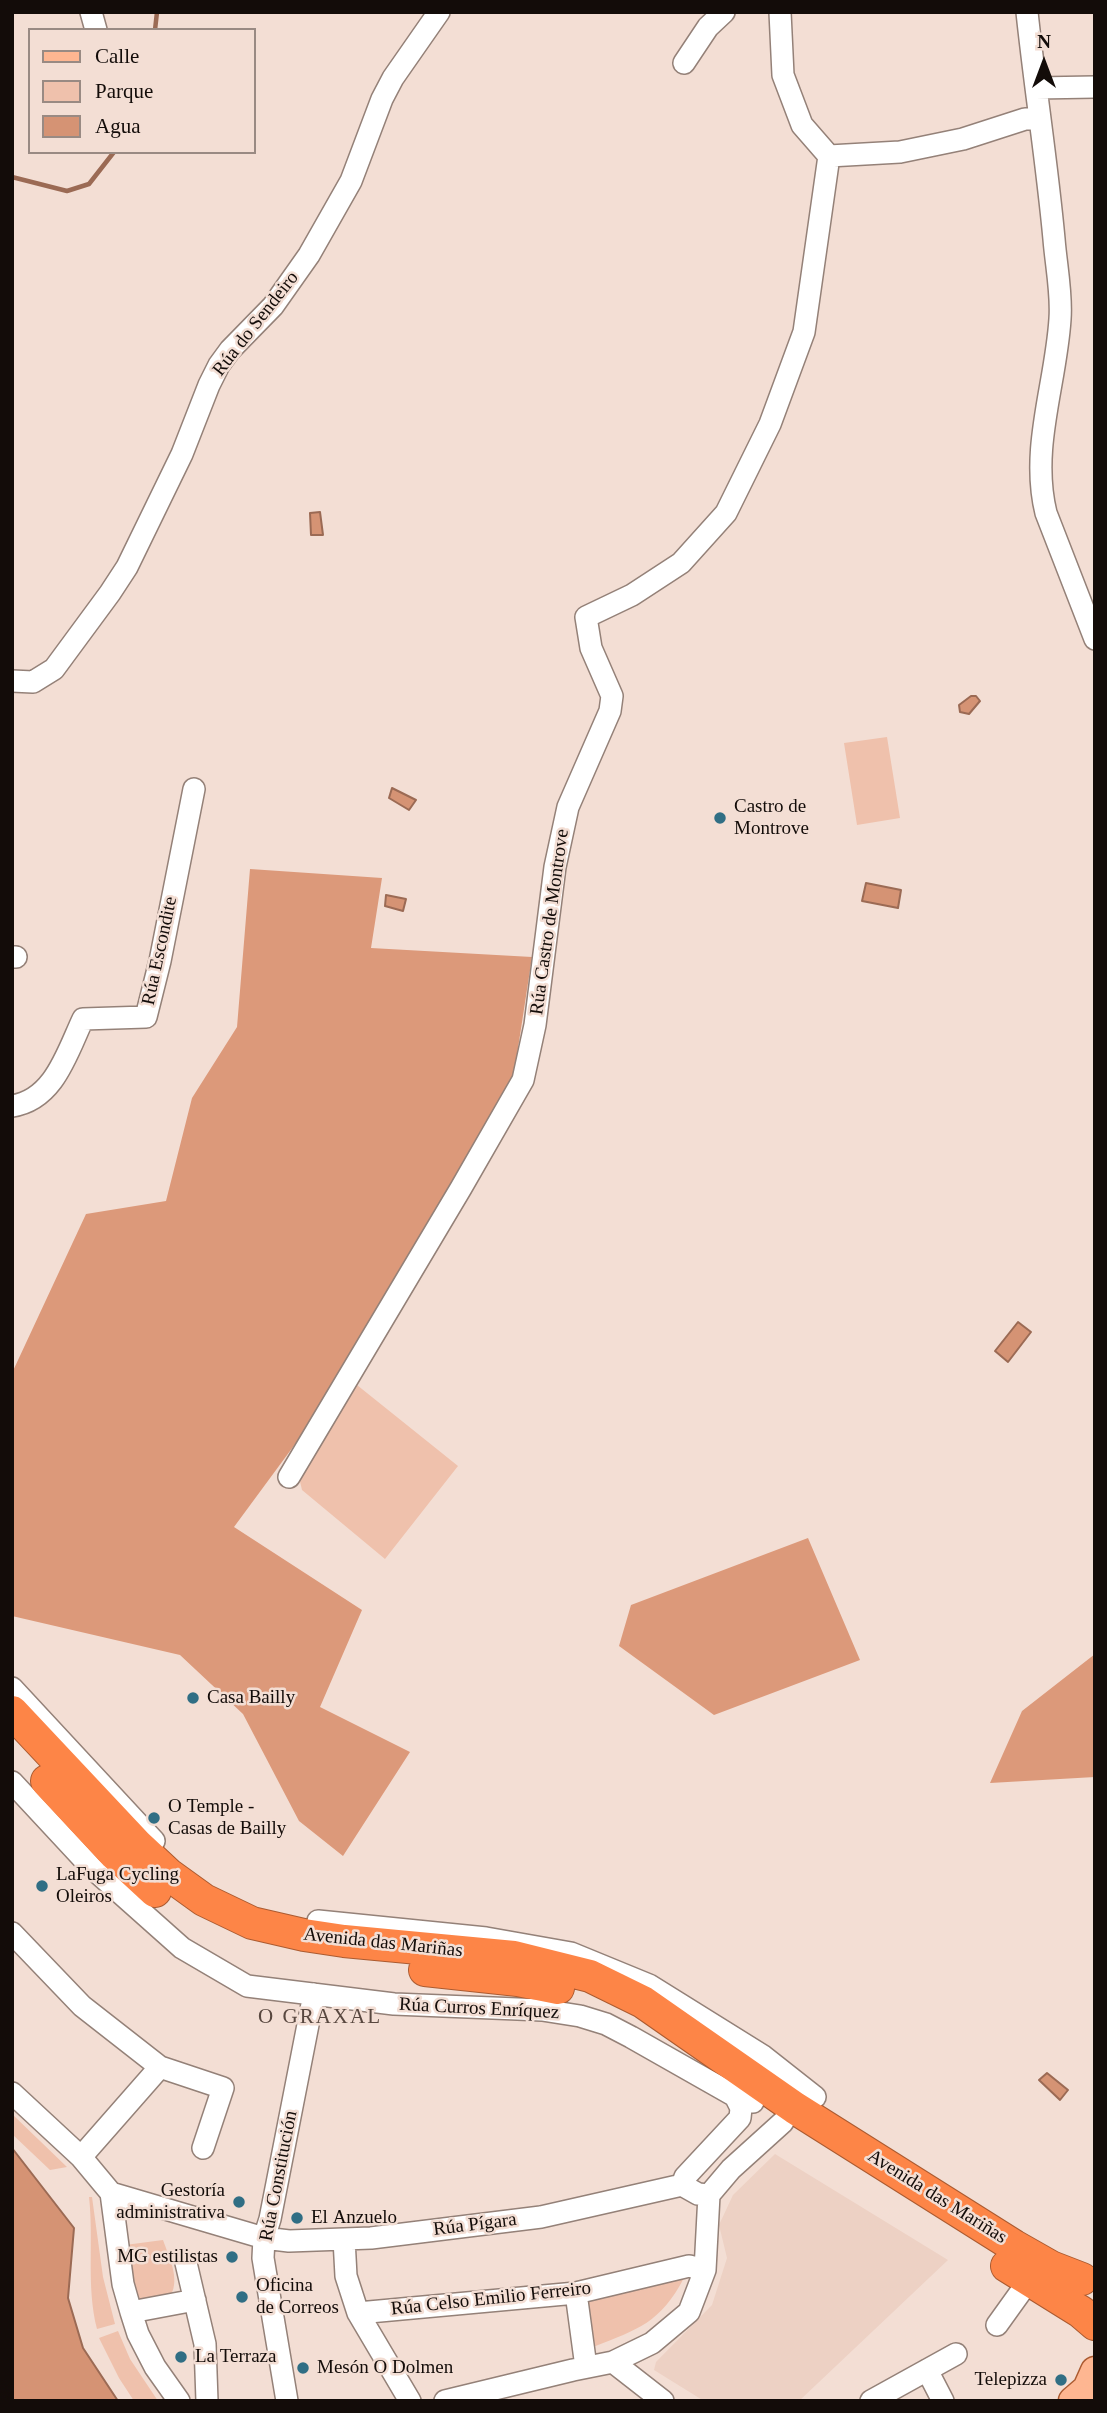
<!DOCTYPE html>
<html>
<head>
<meta charset="utf-8">
<style>
	body { margin:0 }
	#map { position:relative; width:1107px; height:2413px; overflow:hidden; background:#f3ded4; font-family:Georgia,serif }
	canvas { display:block }
	.frame { position:absolute; inset:0; border:14px solid #130c09; pointer-events:none }
	.legend { position:absolute; left:28px; top:28px; width:228px; height:126px; box-sizing:border-box; background:#f3ded4; border:2px solid #998a83; margin:0; padding:9px 12px; list-style:none; font-size:21px; color:#130c09 }
	.legend li { display:flex; align-items:center; gap:14px; height:35px }
	.legend b { width:35px; border:2px solid #998a83 }
	.north { position:absolute; left:1009px; top:28px; width:70px; height:70px; -webkit-text-stroke:5px #f3ded4; paint-order:stroke; rotate:0deg; font-size:19px; font-weight:700; line-height:28px; text-align:center; color:#130c09 }
	.north::after { content:''; display:block; margin:auto; width:24px; height:32px; background:#130c09; clip-path:polygon(50% 0,100% 100%,50% 72%,0 100%) }
</style>
</head>
<body>
<div id="map">
<canvas width="1107" height="2413"></canvas>
<div class="frame"></div>
<ul class="legend">
<li><b style="height:9px;background:#feb691"></b>Calle</li>
<li><b style="height:19px;background:#efc1ac"></b>Parque</li>
<li><b style="height:19px;background:#d59374"></b>Agua</li>
</ul>
<div class="north">N</div>
</div>
<script>
const g = document.querySelector('canvas').getContext('2d');
g.lineJoin = 'round';
function paint(path, color) {
  g.fillStyle = color;
  g.fill(path, 'evenodd');
}
function strokePath(path, color, width, dash) {
  g.strokeStyle = color;
  g.lineWidth = width;
  g.lineCap = dash ? 'butt' : 'round';
  g.setLineDash(dash || []);
  g.stroke(path);
}
function drawText(font, color, halo, rows, align = 'center') {
  g.font = font + ' Georgia,serif';
  g.lineWidth = 5;
  g.setLineDash([]);
  g.textBaseline = 'middle';
  g.strokeStyle = halo;
  g.fillStyle = color;
  for (const [text, x, y, turn = 0] of rows) {
    g.save();
    g.translate(x, y);
    g.rotate((+turn || 0) * Math.PI / 180);
    g.textAlign = isNaN(turn) ? turn : align;
    if (halo) g.strokeText(text, 0, 0);
    g.fillText(text, 0, 0);
    g.restore();
  }
}
paint(new Path2D(`
	M 775,2154 L 948,2260 L 799,2401 L 704,2401 L 654,2370 L 656,2362 L 712,2305 L 727,2258 L 719,2225 L 733,2195 Z`), '#edd1c4');
paint(new Path2D(`
	M 887,737 L 900,818 L 857,825 L 844,743 Z
	M 352,1381 L 458,1466 L 385,1559 L 302,1490 L 297,1469 Z
	M 12,2114 L 67,2167 L 50,2170 L 12,2134 Z
	M 89,2197 L 92,2197 L 103,2277 L 115,2324 L 97,2329 C 86,2286 94,2241 89,2197 Z
	M 163,2240 C 169,2257 180,2278 171,2295 L 139,2301 L 125,2245 Z
	M 684,2278 C 660,2323 639,2329 593,2347 L 586,2298 Z
	M 118,2331 L 130,2359 L 158,2401 L 134,2401 L 119,2378 L 99,2338 Z`), '#efc1ac');
paint(new Path2D(`
	M 250,869 L 382,878 L 371,948 L 532,957 L 514,1074 L 318,1413 L 234,1527 L 362,1610 L 320,1707 L 410,1752 L 343,1856 L 299,1821 L 243,1714 L 180,1655 L 12,1616 L 12,1373 L 86,1214 L 166,1201 L 192,1098 L 237,1027 Z
	M 808,1538 L 860,1660 L 714,1715 L 619,1646 L 631,1605 Z
	M 1095,1654 L 1095,1777 L 990,1783 L 1022,1711 Z`), '#dc997a');
const water = new Path2D(`
	M 320,512 L 323,535 L 311,535 L 310,513 Z
	M 971,696 L 976,696 L 980,701 L 969,714 L 960,712 L 959,705 Z
	M 392,788 L 416,800 L 409,810 L 389,798 Z
	M 866,883 L 901,890 L 898,908 L 862,901 Z
	M 386,895 L 406,899 L 403,911 L 385,906 Z
	M 1018,1322 L 1031,1332 L 1008,1362 L 995,1351 Z
	M 1047,2073 L 1068,2090 L 1060,2100 L 1039,2080 Z
	M 12,2148 L 74,2228 L 68,2298 L 83,2348 L 118,2401 L 12,2401 Z`);
paint(water, '#d59374');
strokePath(water, '#9b6a54', 2);
strokePath(new Path2D(`
	M 155,30 L 157,12
	M 12,177 L 67,191 L 89,184 L 114,152`), '#9b6a54', 4.5);
const minor = new Path2D(`
	M 91,12 L 96,30
	M 780,12 L 783,75 L 802,125 L 829,156 L 900,152 L 963,139 L 1025,119 L 1040,119
	M 1027,12 C 1035,88 1047,163 1054,239 C 1056,265 1062,293 1060,319 C 1056,384 1030,448 1046,513 L 1095,639
	M 684,63 L 708,27 L 724,12
	M 1036,88 L 1095,87
	M 12,681 L 33,682 L 54,669 L 110,593 L 127,567 L 182,454 L 209,385 L 219,365 L 230,350 L 273,306 L 309,255 L 351,181 L 382,99 L 393,78 L 439,12
	M 12,957 L 16,957
	M 12,1106 C 54,1100 67,1053 83,1019 L 146,1017 L 160,961 L 194,789
	M 289,1477 L 461,1188 L 523,1080 L 535,1025 L 555,867 L 568,807 L 610,711 L 612,696 L 591,648 L 586,617 L 632,595 L 681,563 L 726,513 L 770,424 L 804,332 L 829,156
	M 12,1688 L 154,1841
	M 12,1782 L 91,1867 L 182,1948 L 247,1986 L 394,2004 L 542,2010 L 580,2016 L 606,2024 L 631,2037 L 735,2096 L 753,2102
	M 318,1921 L 486,1938 L 571,1953 L 649,1985 L 763,2056 L 815,2097
	M 12,1933 L 82,2006 L 160,2067 L 223,2088 L 203,2148
	M 12,2093 L 81,2157 L 111,2193 L 123,2284 L 131,2312 L 138,2334 L 155,2367 L 179,2401
	M 81,2157 L 160,2067
	M 682,2185 L 685,2177 L 740,2118 L 741,2108 L 735,2096
	M 111,2193 L 264,2238 L 289,2241 L 371,2238 L 541,2217 L 682,2185 L 698,2194 L 709,2195
	M 344,2239 L 346,2276 L 358,2313 L 410,2401
	M 186,2263 L 205,2344 L 207,2401
	M 576,2293 L 586,2367
	M 131,2312 L 195,2300
	M 358,2313 L 576,2293 L 689,2266 L 705,2270
	M 997,2325 L 1030,2279
	M 613,2362 L 663,2401
	M 927,2370 L 943,2401
	M 287,2401 L 263,2258 L 264,2238 L 270,2219 L 314,1994
	M 445,2401 L 573,2370 L 613,2362 L 652,2343 L 689,2312 L 705,2270 L 709,2195 L 731,2169 L 783,2122
	M 871,2401 L 956,2354`);
const major = new Path2D(`
	M 1073,2401 L 1087,2389 L 1095,2371`);
const highway = new Path2D(`
	M 12,1712 L 137,1845 L 168,1874 L 204,1900 L 252,1923 L 304,1935 L 344,1941 L 514,1957 L 590,1976 L 643,2002 L 795,2108 L 1014,2246 L 1051,2267 L 1082,2279
	M 47,1781 L 115,1854 L 155,1891
	M 425,1970 L 518,1980 L 558,1988
	M 1007,2266 L 1081,2312 L 1095,2324`);
strokePath(minor, '#948178', 24);
strokePath(major, '#ab5b31', 31);
strokePath(highway, '#ab5b31', 34);
strokePath(minor, '#fff', 21);
strokePath(major, '#feb691', 28);
strokePath(highway, '#fd8547', 32);
for (const [x, y, r, color] of [
	[720,818,7,"#306e84"],
	[193,1698,7,"#306e84"],
	[154,1818,7,"#306e84"],
	[42,1886,7,"#306e84"],
	[239,2202,7,"#306e84"],
	[297,2218,7,"#306e84"],
	[232,2257,7,"#306e84"],
	[242,2297,7,"#306e84"],
	[181,2357,7,"#306e84"],
	[303,2368,7,"#306e84"],
	[1061,2380,7,"#306e84"]
]) {
  const dot = new Path2D();
  dot.arc(x, y, r, 0, 2 * Math.PI);
  g.fillStyle = color;
  g.fill(dot);
  strokePath(dot, '#f3ded4', 2.5);
}
drawText('19px', '#130c09', '#f3ded4', [
	["Rúa do Sendeiro",256,324,-52],
	["Rúa Castro de Montrove",550,922,-82],
	["Rúa Escondite",160,951,-78],
	["Avenida das Mariñas",383,1943,6],
	["Rúa Curros Enríquez",479,2009,3],
	["Rúa Constitución",279,2176,-79],
	["Avenida das Mariñas",937,2197,32],
	["Rúa Pígara",475,2225,-7],
	["Rúa Celso Emilio Ferreiro",491,2299,-6]
]);
drawText('19px', '#130c09', '#f3ded4', [
	["Castro de",734,807],
	["Montrove",734,829],
	["Casa Bailly",207,1698],
	["O Temple -",168,1807],
	["Casas de Bailly",168,1829],
	["LaFuga Cycling",56,1875],
	["Oleiros",56,1897],
	["Gestoría",225,2191,"right"],
	["administrativa",225,2213,"right"],
	["El Anzuelo",311,2218],
	["MG estilistas",218,2257,"right"],
	["Oficina",256,2286],
	["de Correos",256,2308],
	["La Terraza",195,2357],
	["Mesón O Dolmen",317,2368],
	["Telepizza",1047,2380,"right"]
], 'left');
g.letterSpacing = '2px';
drawText('21px', '#58473f', '#f3ded4', [
	["O GRAXAL",320,2017]
]);
g.letterSpacing = '0px';
</script>
</body>
</html>
